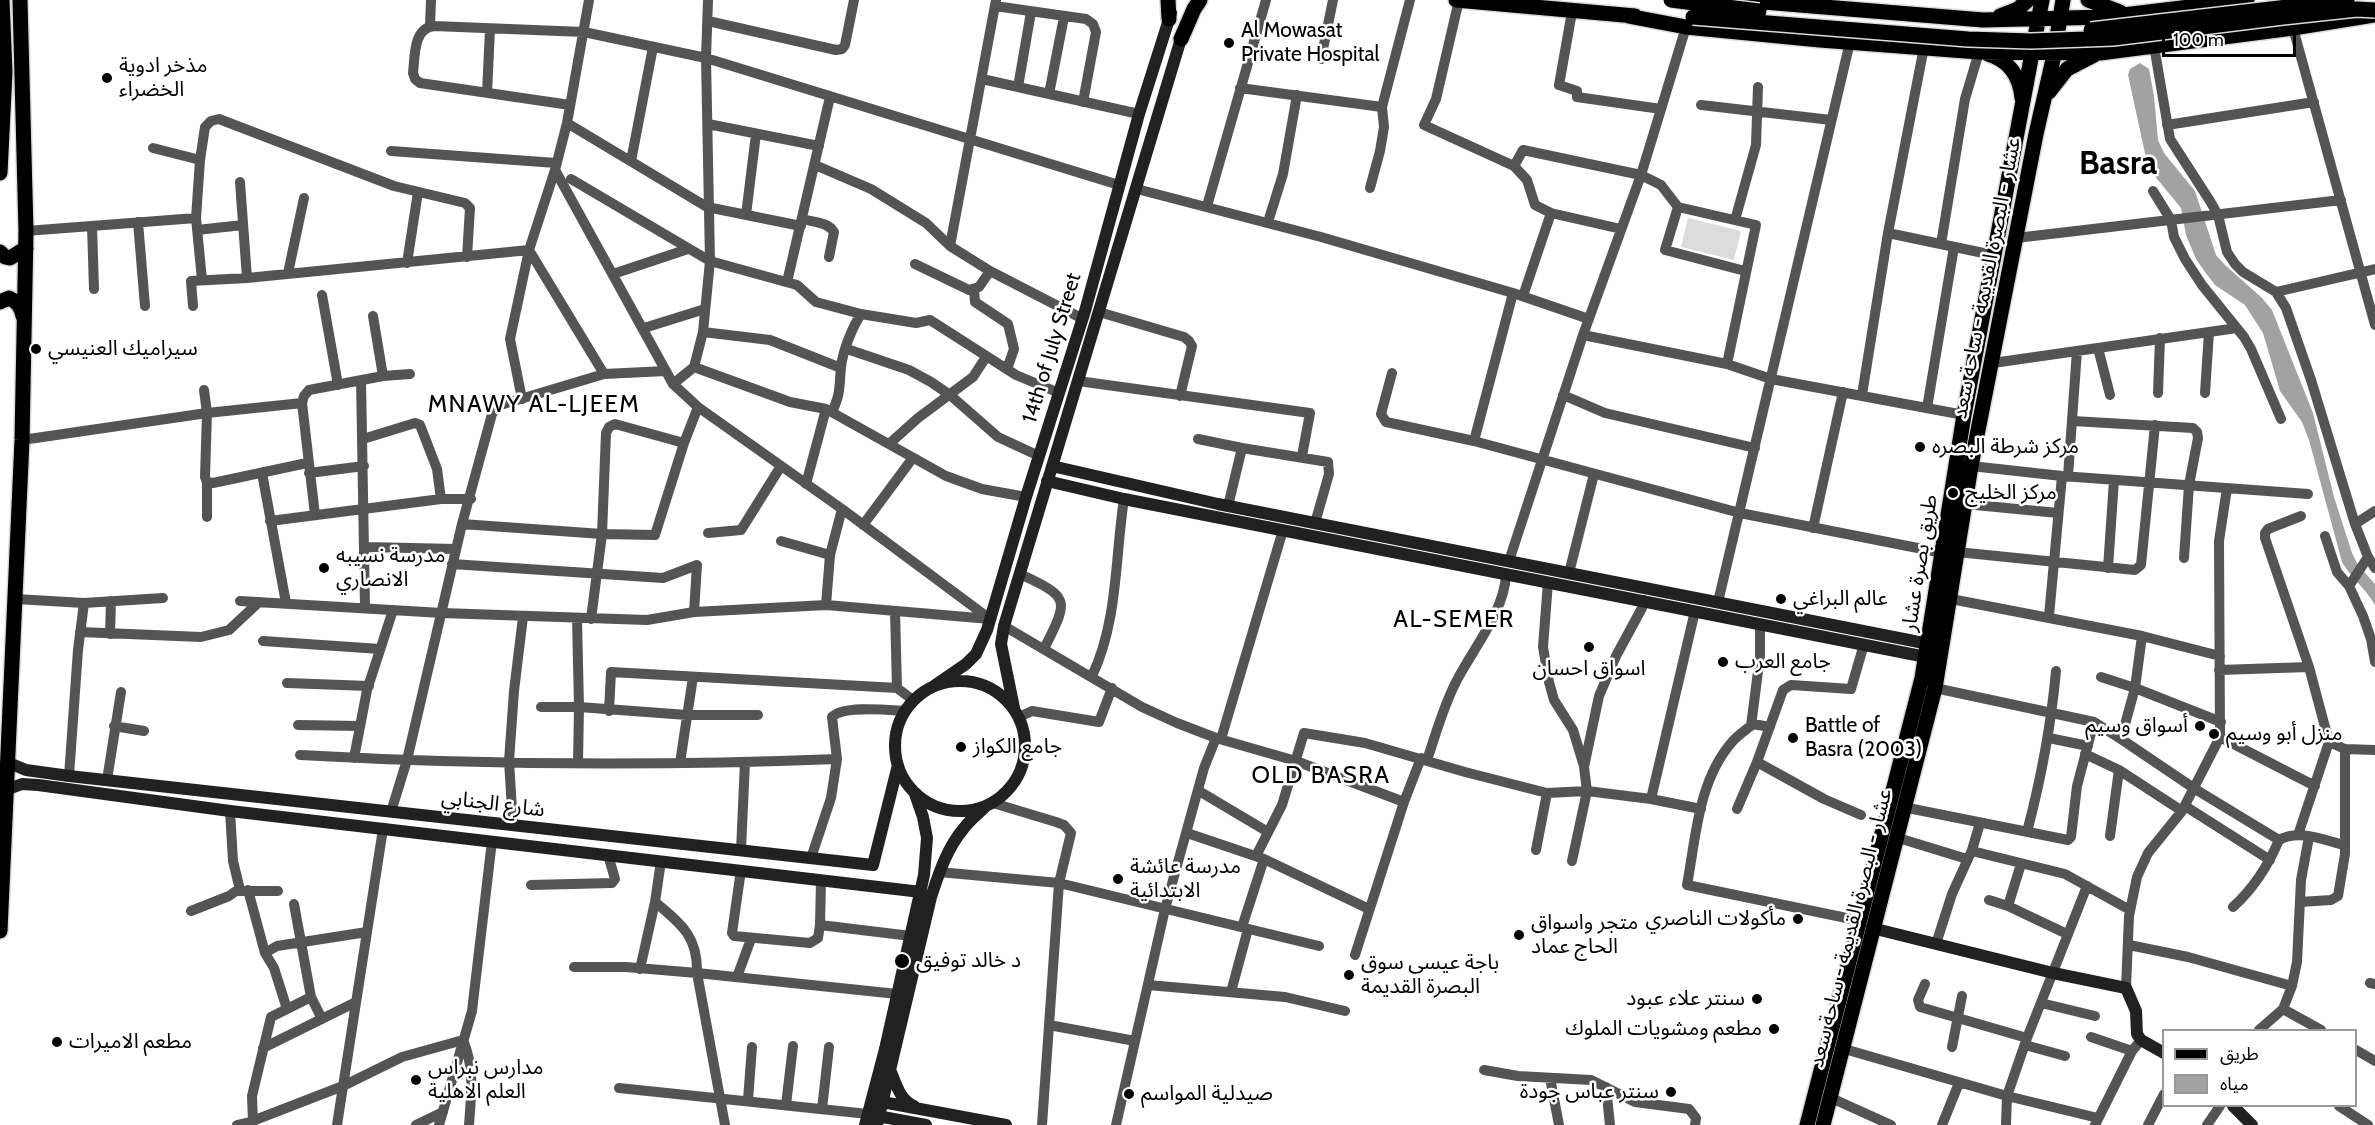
<!DOCTYPE html>
<html>
<head>
<meta charset="utf-8">
<style>
	body { margin:0 }
	#map { position:relative; width:2375px; height:1125px; overflow:hidden; background:#fff; font-family:Cabin,"Noto Sans Arabic",sans-serif }
	canvas { display:block }
	.legend { position:absolute; left:2162px; top:1029px; width:195px; height:78px; box-sizing:border-box; background:#fff; border:2px solid #999; margin:0; padding:8px 10px; list-style:none; font-size:18px; color:#000 }
	.legend li { display:flex; align-items:center; gap:12px; height:30px }
	.legend b { width:30px; border:2px solid #999 }
	.scale { position:absolute; left:2162px; top:30px; width:134px; height:27px; box-sizing:border-box; border:3px solid #000; border-top:0; padding-left:8px; font-size:18px; line-height:21px; white-space:nowrap; color:#000; -webkit-text-stroke:4px #fff; paint-order:stroke }
</style>
</head>
<body>
<div id="map">
<canvas width="2375" height="1125"></canvas>
<ul class="legend">
<li><b style="height:8px;background:#000"></b>طريق</li>
<li><b style="height:16px;background:#a2a2a2"></b>مياه</li>
</ul>
<div class="scale">100 m</div>
</div>
<script>
const g = document.querySelector('canvas').getContext('2d');
g.lineJoin = 'round';
function paint(path, color) {
  g.fillStyle = color;
  g.fill(path, 'evenodd');
}
function strokePath(path, color, width, dash) {
  g.strokeStyle = color;
  g.lineWidth = width;
  g.lineCap = dash ? 'butt' : 'round';
  g.setLineDash(dash || []);
  g.stroke(path);
}
function drawText(font, color, halo, rows, align = 'center') {
  g.font = font + ' Cabin,"Noto Sans Arabic",sans-serif';
  g.lineWidth = 5;
  g.setLineDash([]);
  g.textBaseline = 'middle';
  g.strokeStyle = halo;
  g.fillStyle = color;
  for (const [text, x, y, turn = 0] of rows) {
    g.save();
    g.translate(x, y);
    g.rotate((+turn || 0) * Math.PI / 180);
    g.textAlign = isNaN(turn) ? turn : align;
    if (halo) g.strokeText(text, 0, 0);
    g.fillText(text, 0, 0);
    g.restore();
  }
}
paint(new Path2D(`
	M 1688,218 L 1741,231 L 1734,260 L 1681,247 Z`), '#dbdbdb');
paint(new Path2D(`
	M 2140,63 L 2149,69 L 2154,96 L 2158,140 L 2164,153 L 2195,191 L 2216,255 L 2224,264 L 2262,298 L 2272,310 L 2313,413 L 2334,497 L 2352,553 L 2358,565 L 2375,584 L 2375,605 C 2366,589 2351,578 2342,562 L 2309,440 L 2302,422 L 2280,391 L 2263,333 L 2245,305 L 2215,285 L 2205,272 L 2196,259 L 2186,235 L 2181,208 L 2153,174 L 2146,158 L 2128,75 L 2130,69 Z`), '#a2a2a2');
const primary = new Path2D(`
	M 1168,0 L 1169,19
	M 1456,0 L 1635,16
	M 1739,0 L 1983,20 L 2107,17 L 2247,0
	M 2088,0 L 2120,12
	M 1628,16 L 1686,27 L 1820,40 L 1979,52 L 2100,53 L 2293,28 L 2375,15
	M 2000,16 L 2018,9 L 2028,0
	M 1181,39 L 1194,9 L 1200,0
	M 1988,54 C 2009,60 2020,77 2022,98
	M 2049,92 L 2067,69 L 2094,55
	M 0,173 L 5,72 L 2,0
	M 0,252 L 5,257 L 10,258 L 26,248
	M 0,302 L 9,298 C 18,302 21,307 23,316
	M 0,931 L 22,440 L 26,231 L 20,0
	M 1807,1125 L 1922,678 L 1964,415 L 2042,0
	M 1823,1125 L 1935,688 L 1971,466 L 2036,134 L 2054,55 L 2063,0`);
strokePath(primary, '#dbdbdb', 18);
strokePath(new Path2D(`
	M 1459,0 L 1436,99 L 1424,125 L 1514,166 L 1523,150 L 1641,175 L 1661,185 L 1678,207 L 1756,225 L 1727,364
	M 995,6 L 1086,19 L 1093,24 L 1096,32 L 1083,102
	M 1572,12 L 1559,85 L 1577,91 L 1577,97 L 1661,109
	M 708,21 L 836,50 L 842,49 L 845,45 L 854,0
	M 430,26 L 431,0
	M 2293,28 L 2375,325
	M 2154,46 L 2170,139 L 2210,201 L 2218,215 L 2227,252 L 2235,264 L 2243,272 L 2276,292 L 2286,308 L 2311,380 L 2355,524 L 2368,557 L 2375,568
	M 1321,59 L 1333,0
	M 982,79 L 1139,114
	M 1018,87 L 1031,12
	M 1240,88 L 1382,107
	M 487,93 L 490,29
	M 1049,94 L 1064,17
	M 570,105 L 420,83 L 415,79 L 413,73 C 415,57 413,28 434,26 L 584,32 L 706,58 L 1119,185
	M 1701,105 L 1831,120
	M 567,123 L 707,207 L 801,226
	M 708,124 L 819,146
	M 2167,125 L 2314,102
	M 153,148 L 200,160
	M 391,151 L 556,163
	M 631,161 L 653,47
	M 815,165 L 871,189 L 926,223 L 950,246 L 990,271 L 1083,319
	M 1514,166 L 1527,180 L 1535,205 L 1551,213 L 1621,229
	M 555,170 L 673,384 L 698,407 L 842,509 L 990,619
	M 571,179 L 710,261 L 797,285 L 816,302 L 861,314 L 916,323 L 930,320 L 1016,375 L 1059,393
	M 240,182 L 247,278
	M 1370,188 L 1380,151 L 1384,127 L 1382,107 L 1410,0
	M 1137,189 L 1321,237 L 1513,293 L 1589,319
	M 2153,191 L 2171,220 L 2174,237 L 2185,259 L 2202,285 L 2244,337 L 2251,349 L 2281,419
	M 1207,206 L 1266,0
	M 1678,207 L 1665,250 L 1745,271
	M 746,215 L 756,134
	M 802,219 C 813,222 828,222 834,232 L 829,257
	M 1735,220 L 1756,145 L 1758,87
	M 138,222 L 145,306
	M 1268,222 L 1283,174 L 1297,95
	M 92,226 L 94,289
	M 197,230 L 243,225
	M 26,231 L 196,218
	M 1888,233 L 1993,255
	M 2016,238 L 2341,200
	M 1941,244 L 1965,99 L 1979,52
	M 950,246 L 996,0
	M 407,263 L 418,192
	M 915,264 L 969,290 L 979,287 L 990,271
	M 288,273 L 304,198
	M 613,274 L 688,249
	M 202,280 L 196,218 L 200,160 L 205,127 L 211,121 L 219,119 L 394,186 L 465,203 L 470,208 L 467,257
	M 787,282 L 830,97
	M 974,290 L 975,302 L 1008,324 L 1014,349 L 1007,369
	M 2276,292 L 2375,269
	M 322,295 L 338,385
	M 1523,296 L 1551,213
	M 193,306 L 191,281 L 247,278 L 529,250 L 604,374
	M 1099,312 L 1184,337 L 1189,341 L 1192,346 L 1180,396
	M 373,316 L 383,376
	M 644,328 L 705,309
	M 703,332 L 770,340 L 841,368
	M 1583,335 L 1727,364 L 1771,379 L 1964,415
	M 2098,348 L 2110,395
	M 847,349 L 909,370 L 931,382 L 950,395 L 998,437 L 1039,456
	M 1993,363 L 2237,328
	M 694,367 L 790,402 L 826,409 L 946,476 L 982,489 L 1026,497
	M 1392,373 L 1381,414 L 1386,422 L 1474,441 L 1740,513 L 1943,553
	M 361,380 L 365,608
	M 1078,381 L 1310,413 L 1302,456
	M 673,384 L 694,367 L 703,332 L 710,261 L 706,58 L 708,0
	M 204,390 L 207,413 L 205,477 L 207,482 L 207,517
	M 2158,393 L 2160,338
	M 2205,393 L 2209,332
	M 1563,395 L 1605,413 L 1755,448
	M 1862,395 L 1888,233 L 1924,47
	M 522,399 L 510,339 L 529,250 L 555,170 L 567,123 L 589,0
	M 1927,408 L 1954,247
	M 832,412 C 841,393 839,387 841,367 C 843,350 852,328 861,314
	M 2073,421 L 2193,428 L 2197,432 L 2198,438 L 2189,485 L 2184,558
	M 363,439 L 415,423 L 420,425 L 437,469 L 441,499
	M 1198,439 L 1242,448 L 1328,462 L 1329,474 L 1315,523
	M 22,440 L 207,413 L 302,403
	M 1474,441 L 1513,293
	M 889,444 L 918,418 L 973,377 L 986,357
	M 1971,466 L 2062,476 L 2308,494
	M 262,473 L 286,603
	M 309,473 L 364,466
	M 2068,476 L 2077,351
	M 207,482 L 213,483 L 307,463
	M 806,484 L 826,409
	M 1965,504 L 2058,513
	M 1228,506 L 1242,448
	M 315,515 L 302,403 L 304,396 L 309,390 L 383,376 L 410,374
	M 270,521 L 441,499 L 471,499
	M 462,524 L 602,534 L 655,535 L 684,443 L 698,407
	M 2355,524 L 2375,511
	M 863,525 L 912,459
	M 1813,528 L 1843,392
	M 708,533 L 741,530 L 781,466
	M 2325,536 L 2337,572 L 2349,586 L 2363,616 L 2371,639 L 2375,662
	M 781,541 L 830,555
	M 365,547 L 456,549
	M 1957,552 L 2135,570 L 2141,565 L 2155,425
	M 1509,561 L 1583,335 L 1641,175 L 1686,27
	M 452,564 L 663,578 L 697,565 L 694,612
	M 2108,568 L 2114,480
	M 1569,573 L 1594,474
	M 1020,574 C 1072,598 1068,600 1044,649
	M 1548,582 L 1543,647 L 1549,682 L 1554,700 L 1573,730 L 1583,763
	M 2349,586 L 2368,557
	M 16,599 L 84,603 L 163,598
	M 1951,599 L 2142,636 L 2220,656
	M 240,601 L 442,613 L 647,620 L 694,612 L 826,605 L 990,619
	M 1718,602 L 1850,42
	M 826,605 L 830,555 L 842,509
	M 895,611 L 897,688
	M 2049,616 L 2062,476
	M 577,618 L 579,707 L 578,762
	M 591,619 L 602,534 L 606,433 L 609,427 L 615,424 L 684,443
	M 1004,626 L 1142,707 L 1177,723 L 1216,738 L 1296,761 L 1404,802
	M 80,632 L 201,637 L 229,630 L 259,602
	M 110,634 L 111,601
	M 263,641 L 380,649
	M 2219,670 L 2309,667
	M 1092,676 C 1118,622 1115,557 1124,499
	M 2101,677 L 2135,688 L 2221,722
	M 287,683 L 369,686
	M 1935,688 L 2094,722 L 2121,739 L 2195,789 L 2279,840 C 2299,829 2323,840 2344,845
	M 541,707 L 579,707 L 687,715 L 758,715
	M 609,711 L 611,672 L 897,688 L 913,700
	M 1019,717 L 1032,711 L 1099,722 L 1112,688
	M 298,725 L 360,726
	M 114,726 L 144,731
	M 1751,726 L 1760,656 L 1760,624
	M 1770,727 L 1753,724 C 1746,730 1738,735 1732,742 C 1698,781 1696,837 1687,885 L 1861,921
	M 2220,737 L 2315,786
	M 2049,738 L 2088,746
	M 1221,739 L 1283,530
	M 2121,739 L 2135,688 L 2142,636
	M 2329,742 L 2345,749 L 2375,750
	M 2085,754 L 2119,770 L 2182,811
	M 300,755 C 478,765 659,766 837,759
	M 354,758 L 367,690 L 393,610
	M 1427,760 C 1436,734 1443,707 1456,682 C 1472,650 1505,611 1506,574
	M 1757,762 L 1824,799 L 1861,815
	M 680,763 L 693,677
	M 69,776 L 78,650 L 84,603
	M 107,780 L 121,692
	M 1199,791 L 1268,832
	M 1651,799 L 1695,611
	M 993,803 L 1056,822 L 1064,825 L 1071,833 L 1059,883 L 1042,1125
	M 2185,806 L 2270,860
	M 1903,807 L 2068,840 L 2071,837 L 2077,786 L 2094,722
	M 1737,809 L 1757,762 L 1783,690 L 1791,685 L 1851,689 L 1864,644
	M 230,811 L 233,861 L 240,890
	M 391,812 L 407,760 L 462,524 L 492,414 L 497,406 L 604,374 L 666,371
	M 513,826 L 509,761 L 514,691 L 523,617
	M 2027,832 C 2041,779 2051,726 2056,671
	M 1187,833 L 1264,859 L 1369,909
	M 2298,835 L 2329,742 L 2309,667 L 2265,538 L 2265,533 L 2268,529 L 2301,516
	M 2110,836 L 2119,770
	M 1895,837 L 1967,859
	M 741,850 L 745,762
	M 1536,850 L 1547,793
	M 1972,851 L 2065,874 L 2130,910
	M 1256,856 L 1282,805 L 1304,733 L 1365,743 L 1465,772 L 1547,793 L 1587,791 L 1651,799 L 1701,809
	M 811,858 L 831,798 L 837,759 L 832,717 C 843,705 888,710 905,711
	M 1572,861 L 1587,791 L 1584,767 L 1599,696 L 1616,656 L 1642,608 L 1643,600
	M 741,870 L 732,933 L 734,936 L 810,943 L 818,938 L 820,925
	M 939,872 L 1059,883 L 1319,946
	M 821,880 L 820,925 L 911,936
	M 531,885 L 612,883 L 615,879 L 608,855
	M 248,890 L 265,953 L 274,968 L 287,1009
	M 1989,900 L 2008,906 L 2067,934
	M 655,902 C 681,924 698,936 697,973 L 725,1125
	M 2300,902 L 2331,900 L 2338,896 L 2345,854 L 2345,749
	M 294,904 L 311,997 L 322,1019
	M 2008,906 L 2021,864
	M 2233,907 C 2254,888 2268,866 2279,840
	M 191,911 L 229,896 L 236,891 L 278,891
	M 1242,927 L 1264,859
	M 1936,944 L 1952,894 L 1972,850 L 1980,823
	M 2129,945 L 2188,957 L 2292,986
	M 265,953 L 277,946 L 367,932
	M 1355,955 L 1404,802 L 1421,758
	M 574,967 L 626,967 L 697,973 L 897,994
	M 640,969 L 655,902 L 661,861
	M 737,977 L 751,939
	M 2370,983 L 2375,984
	M 1925,984 L 1918,1000 L 1920,1007 L 2027,1038
	M 1148,985 L 1285,997 L 1345,1011
	M 2126,988 L 2129,916 L 2137,877 L 2148,853 L 2182,811 L 2220,737 L 2219,541 L 2227,488
	M 1231,992 L 1248,929
	M 2041,1003 L 2095,1016
	M 2283,1009 L 2321,1030
	M 1049,1025 L 1135,1041
	M 2259,1030 L 2283,1009 L 2292,986 L 2297,962 L 2301,880 L 2309,837
	M 2091,1037 L 2132,1051
	M 2025,1045 L 2065,1056
	M 1952,1047 L 1962,996
	M 263,1048 L 356,1002
	M 1841,1048 L 2007,1096 L 2098,1118
	M 2356,1050 L 2375,1061
	M 1484,1070 L 1518,1076 L 1591,1080 L 1635,1102 L 1689,1109 L 1696,1118 L 1695,1125
	M 1550,1078 L 1559,1125
	M 1606,1087 L 1610,1125
	M 619,1088 L 868,1114
	M 1829,1097 L 1891,1125
	M 748,1100 L 752,1047
	M 786,1105 L 793,1046
	M 2339,1106 L 2368,1125
	M 822,1109 L 829,1047
	M 253,1121 L 252,1096 L 271,1017 L 311,997
	M 237,1125 L 250,1122 L 343,1086 L 402,1057 L 463,1040 C 475,1068 471,1096 469,1125
	M 337,1125 L 383,829
	M 416,1125 L 443,1112
	M 439,1125 L 472,1011 L 492,841
	M 1116,1125 L 1165,909 L 1204,768 L 1216,738
	M 1942,1125 L 1959,1083
	M 2006,1125 L 2007,1096 L 2027,1038 L 2087,886
	M 2095,1125 L 2132,1051 L 2141,1040
	M 2148,1125 L 2164,1094
	M 2207,1125 L 2220,1106`), '#545454', 10);
strokePath(new Path2D(`
	M 1052,466 L 1218,504 L 1929,644
	M 1047,481 L 1124,499 L 1926,657
	M895 746a65 65 0 1 1 130 0a65 65 0 1 1-130 0Z
	M 934,686 L 966,664 L 976,654 L 987,630 L 1026,497 L 1085,311 L 1139,114 L 1171,13
	M 1014,708 L 1001,644 L 1004,626 L 1183,32
	M 9,763 L 26,770 L 69,776 L 873,865 L 898,765
	M 6,790 L 22,784 L 38,785 L 230,811 L 921,892
	M 1872,928 L 2053,973 L 2126,988 L 2136,1011 L 2137,1034 L 2141,1040 L 2164,1053
	M 891,1072 C 897,1086 900,1100 914,1106
	M 877,1101 L 1006,1125
	M 2233,1106 L 2252,1125
	M 872,1115 L 926,1125
	M 865,1125 L 885,1049 L 924,875 L 927,838 L 923,817 L 915,794
	M 877,1125 L 931,897 C 939,873 947,848 964,828 C 970,820 978,814 985,807`), '#212121', 12);
strokePath(primary, '#000', 15);
const primaryBridge = new Path2D(`
	M 1671,0 L 1759,11
	M 1693,17 L 1968,39 L 2031,41 L 2113,38 L 2283,17 L 2357,9 L 2375,10
	M 2091,30 L 2347,0`);
strokePath(primaryBridge, '#dbdbdb', 18, []);
strokePath(primaryBridge, '#000', 15);
for (const [x, y, r, color] of [
	[1229,43,6,"#000"],
	[107,78,6,"#000"],
	[36,349,6,"#000"],
	[1920,447,6,"#000"],
	[1953,493,6,"#000"],
	[324,568,6,"#000"],
	[1781,599,6,"#000"],
	[1589,647,6,"#000"],
	[1723,662,6,"#000"],
	[2200,726,6,"#000"],
	[2214,734,6,"#000"],
	[1793,738,6,"#000"],
	[961,747,6,"#000"],
	[1118,879,6,"#000"],
	[1798,919,6,"#000"],
	[1519,935,6,"#000"],
	[902,961,8,"#000"],
	[1349,975,6,"#000"],
	[1757,999,6,"#000"],
	[1774,1029,6,"#000"],
	[57,1042,6,"#000"],
	[416,1080,6,"#000"],
	[1671,1092,6,"#000"],
	[1129,1094,6,"#000"]
]) {
  const dot = new Path2D();
  dot.arc(x, y, r, 0, 2 * Math.PI);
  g.fillStyle = color;
  g.fill(dot);
  strokePath(dot, '#fff', 2);
}
drawText('21px', '#000', '#fff', [
	["Al Mowasat",1241,31],
	["Private Hospital",1241,55],
	["مذخر ادوية",119,66],
	["الخضراء",119,90],
	["سيراميك العنيسي",48,349],
	["مركز شرطة البصره",1932,447],
	["مركز الخليج",1965,493],
	["مدرسة نسيبه",336,556],
	["الانصاري",336,580],
	["عالم البراغي",1793,599],
	["جامع العرب",1735,662],
	["اسواق احسان",1589,669,"center"],
	["Battle of",1805,726],
	["Basra (2003)",1805,750],
	["أسواق وسيم",2188,726,"right"],
	["منزل أبو وسيم",2226,734],
	["جامع الكواز",973,747],
	["مدرسة عائشة",1130,867],
	["الابتدائية",1130,891],
	["مأكولات الناصري",1786,919,"right"],
	["متجر واسواق",1531,923],
	["الحاج عماد",1531,947],
	["د خالد توفيق",916,961],
	["باجة عيسى سوق",1361,963],
	["البصرة القديمة",1361,987],
	["سنتر علاء عبود",1745,999,"right"],
	["مطعم ومشويات الملوك",1762,1029,"right"],
	["مطعم الاميرات",69,1042],
	["مدارس نبراس",428,1068],
	["العلم الاهلية",428,1092],
	["سنتر عباس جودة",1659,1092,"right"],
	["صيدلية المواسم",1141,1094]
], 'left');
drawText('21px', '#000', '#fff', [
	["عشار - البصرة القديمة - ساحة سعد",1987,278,-79],
	["14th of July Street",1052,348,-73],
	["طريق بصرة عشار",1920,563,-81],
	["شارع الجنابي",493,804,7],
	["عشار - البصرة القديمة - ساحة سعد",1851,928,-76]
]);
g.letterSpacing = '1.5px';
drawText('24px', '#000', '#fff', [
	["MNAWY AL-LJEEM",534,405],
	["AL-SEMER",1454,620],
	["OLD BASRA",1321,776]
]);
g.letterSpacing = '0px';
drawText('bold 33px', '#000', '#fff', [
	["Basra",2118,164]
]);
</script>
</body>
</html>
